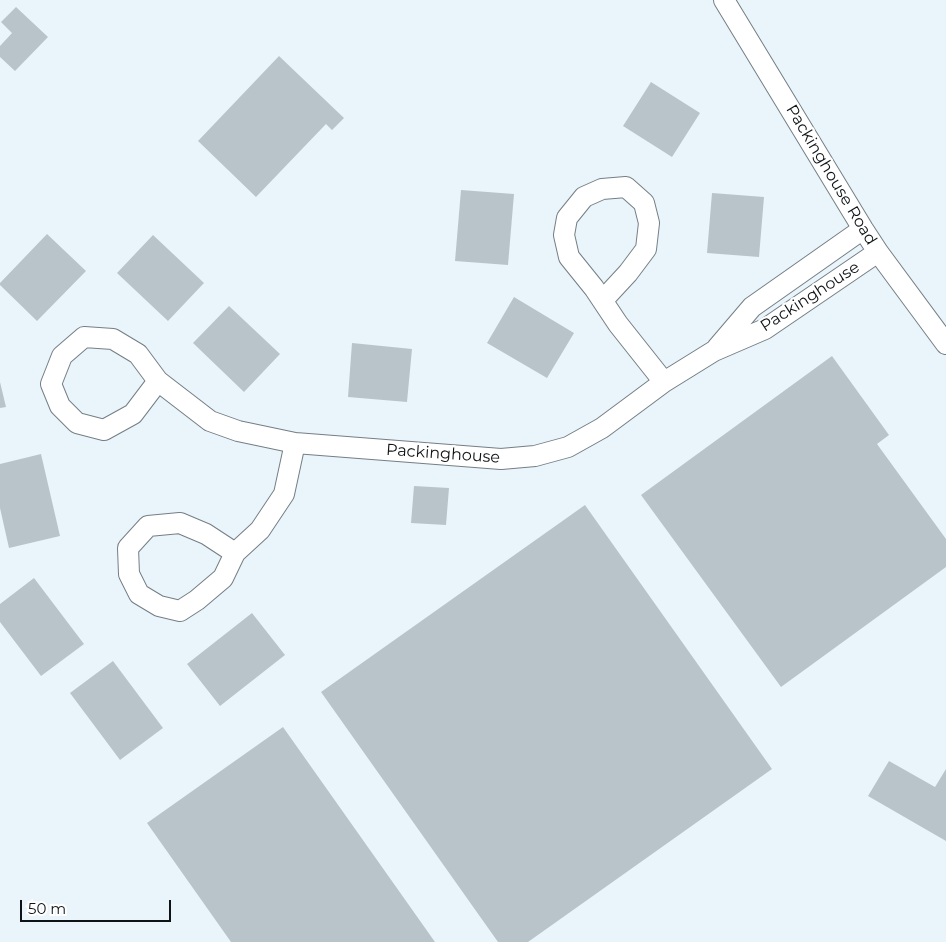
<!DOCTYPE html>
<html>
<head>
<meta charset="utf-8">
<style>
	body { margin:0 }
	#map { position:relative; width:946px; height:942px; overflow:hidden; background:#e9f5fb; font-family:Montserrat,sans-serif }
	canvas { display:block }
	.scale { position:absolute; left:20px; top:900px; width:151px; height:22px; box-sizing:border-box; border:2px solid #0f1315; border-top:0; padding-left:6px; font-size:15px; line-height:18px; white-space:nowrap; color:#0f1315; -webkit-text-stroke:4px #fff; paint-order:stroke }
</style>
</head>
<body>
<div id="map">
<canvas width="946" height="942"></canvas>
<div class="scale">50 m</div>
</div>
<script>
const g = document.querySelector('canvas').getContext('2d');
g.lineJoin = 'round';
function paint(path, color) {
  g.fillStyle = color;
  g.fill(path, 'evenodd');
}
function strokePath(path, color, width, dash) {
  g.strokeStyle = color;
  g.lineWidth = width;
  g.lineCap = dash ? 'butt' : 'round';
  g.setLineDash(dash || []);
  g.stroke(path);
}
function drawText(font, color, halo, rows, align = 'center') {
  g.font = font + ' Montserrat,sans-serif';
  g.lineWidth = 4.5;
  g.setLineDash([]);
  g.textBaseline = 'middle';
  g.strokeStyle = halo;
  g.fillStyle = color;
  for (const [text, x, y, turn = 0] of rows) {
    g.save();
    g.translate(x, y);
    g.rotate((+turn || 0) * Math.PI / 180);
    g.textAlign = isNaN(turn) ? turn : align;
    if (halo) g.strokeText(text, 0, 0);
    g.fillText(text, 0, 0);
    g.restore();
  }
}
paint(new Path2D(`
	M 16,7 L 48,37 L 15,71 L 0,57 L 0,46 L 12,33 L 1,22 Z
	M 279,56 L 344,118 L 332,130 L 326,124 L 256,197 L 198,141 Z
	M 651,82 L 700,113 L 672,157 L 623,126 Z
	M 461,190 L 514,194 L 508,265 L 455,261 Z
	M 712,193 L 764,197 L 759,257 L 707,253 Z
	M 47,234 L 86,271 L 37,321 L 0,285 L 0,283 Z
	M 153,235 L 204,283 L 168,321 L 117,273 Z
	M 514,297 L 574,333 L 547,378 L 487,343 Z
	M 229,306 L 280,354 L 244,392 L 193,343 Z
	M 352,343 L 412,349 L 407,402 L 348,397 Z
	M 832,356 L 889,435 L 877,444 L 946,539 L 946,567 L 781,687 L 641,495 Z
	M 0,382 L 6,407 L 0,408 Z
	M 41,454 L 60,536 L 9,548 L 0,508 L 0,464 Z
	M 414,486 L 449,488 L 446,525 L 411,523 Z
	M 585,505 L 772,769 L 528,942 L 498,942 L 321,692 Z
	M 34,578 L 84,644 L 41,676 L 0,622 L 0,604 Z
	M 252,613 L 285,655 L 220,706 L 187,664 Z
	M 113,661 L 163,728 L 120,760 L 70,693 Z
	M 283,727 L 435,942 L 231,942 L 147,823 Z
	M 889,761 L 935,787 L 946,769 L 946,841 L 868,796 Z`), '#b9c4ca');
const minor = new Path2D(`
	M 724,0 L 863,229 L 878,252 L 946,344
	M 603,300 L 628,273 L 646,249 L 649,223 L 644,203 L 626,187 L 602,189 L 584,197 L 567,218 L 564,235 L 569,257 L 594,288 L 618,324 L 664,382
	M 84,337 L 113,339 L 138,354 L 158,381 L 133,414 L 104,430 L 77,423 L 60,406 L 51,384 L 62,356 Z
	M 717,348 L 752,307 L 863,229
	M 158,381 L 210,421 L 238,431 L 295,443 L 501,459 L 535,456 L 568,447 L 602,428 L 664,382 L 714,351 L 765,329 L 878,252
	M 235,553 L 206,534 L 180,523 L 148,526 L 128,548 L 129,574 L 139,594 L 159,606 L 180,611 L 197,600 L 223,578 L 235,553 L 260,530 L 284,494 L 295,443`);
strokePath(minor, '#747f85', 22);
strokePath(minor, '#fff', 20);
drawText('16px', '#0f1315', '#fff', [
	["Packinghouse Road",831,175,59],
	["Packinghouse",810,297,-33],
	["Packinghouse",443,454,4]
]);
</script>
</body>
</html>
